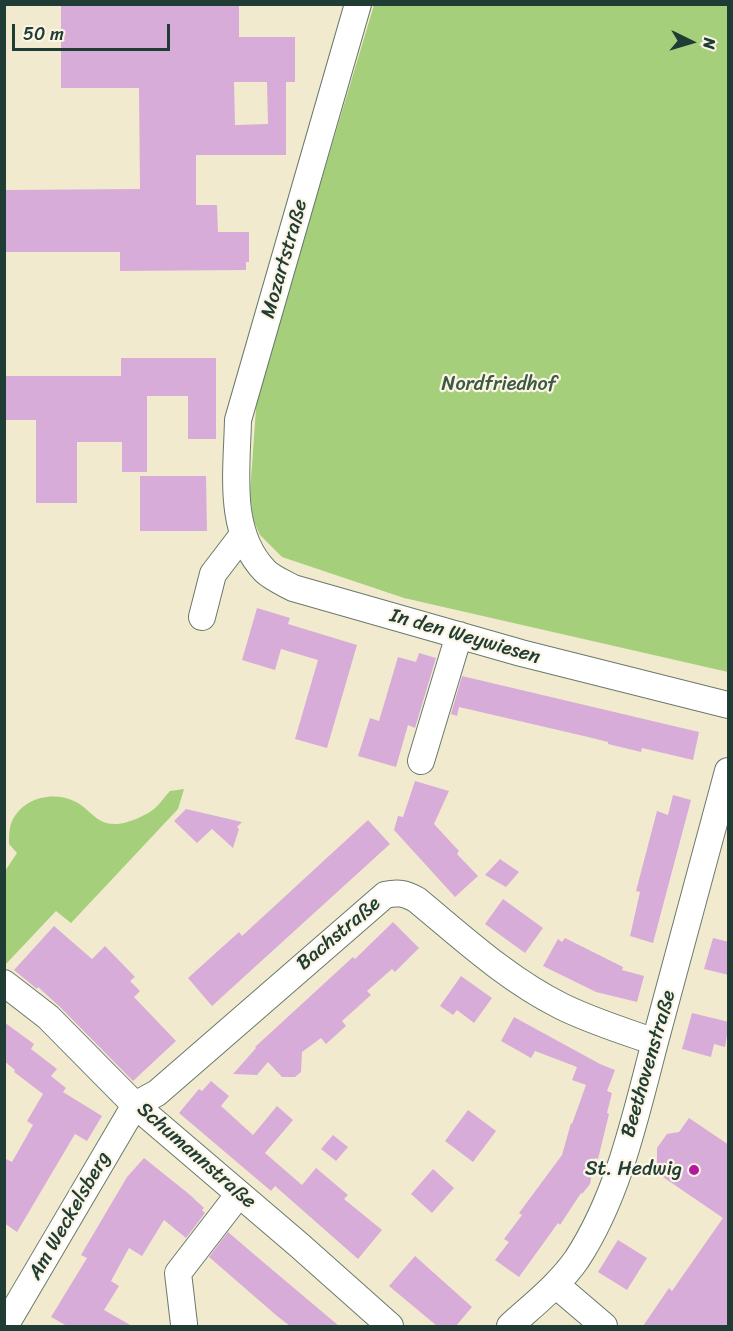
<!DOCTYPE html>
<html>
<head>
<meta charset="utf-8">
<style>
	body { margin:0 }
	#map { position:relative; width:733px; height:1331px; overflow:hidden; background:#f2eacf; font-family:Sriracha,sans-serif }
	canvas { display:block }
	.frame { position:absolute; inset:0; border:6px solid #1f3d34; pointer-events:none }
	.north { position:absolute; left:661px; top:12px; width:60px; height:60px; -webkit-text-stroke:4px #fcf5e5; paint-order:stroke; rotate:95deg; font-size:16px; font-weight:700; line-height:24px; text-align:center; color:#1f3d34 }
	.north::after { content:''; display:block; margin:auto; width:21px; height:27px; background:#1f3d34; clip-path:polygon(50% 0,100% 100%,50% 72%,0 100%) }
	.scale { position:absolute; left:12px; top:24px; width:158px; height:27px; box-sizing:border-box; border:3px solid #1f3d34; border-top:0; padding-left:8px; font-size:18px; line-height:21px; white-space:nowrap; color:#1f3d34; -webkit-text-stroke:4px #fcf5e5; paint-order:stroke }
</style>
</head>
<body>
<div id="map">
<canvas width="733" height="1331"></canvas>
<div class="frame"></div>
<div class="north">N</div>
<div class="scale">50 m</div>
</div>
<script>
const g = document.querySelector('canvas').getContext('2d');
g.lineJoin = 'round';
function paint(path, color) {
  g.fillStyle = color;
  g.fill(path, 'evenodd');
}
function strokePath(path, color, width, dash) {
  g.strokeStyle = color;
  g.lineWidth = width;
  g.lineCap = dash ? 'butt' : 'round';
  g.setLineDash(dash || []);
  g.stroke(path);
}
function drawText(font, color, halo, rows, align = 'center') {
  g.font = font + ' Sriracha,sans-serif';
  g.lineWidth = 4.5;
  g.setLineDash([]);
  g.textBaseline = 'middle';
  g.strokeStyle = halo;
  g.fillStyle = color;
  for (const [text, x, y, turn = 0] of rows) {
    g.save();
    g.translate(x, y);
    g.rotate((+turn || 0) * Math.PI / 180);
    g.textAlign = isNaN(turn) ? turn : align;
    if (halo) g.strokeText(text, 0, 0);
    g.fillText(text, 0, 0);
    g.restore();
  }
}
paint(new Path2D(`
	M 374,5 L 728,5 L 728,672 L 404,598 L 282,557 L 260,535 L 253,520 L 250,493 L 257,395 Z
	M 184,789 L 178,809 L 71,923 L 56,911 L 5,965 L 5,871 L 17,853 L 9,844 C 9,837 9,828 12,821 C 23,798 53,790 76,802 C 91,810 96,824 115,824 C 127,824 145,816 154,809 C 160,804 164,797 170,791 Z`), '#a5cf7b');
paint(new Path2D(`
	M 61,4 L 239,4 L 239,37 L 295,37 L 295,82 L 286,82 L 286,155 L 196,155 L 196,205 L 217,205 L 218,232 L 249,232 L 249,262 L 246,262 L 246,270 L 120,271 L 120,252 L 4,252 L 4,190 L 140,189 L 139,88 L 61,88 ZM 234,82 L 267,82 L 268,124 L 235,125 Z
	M 121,358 L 216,358 L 216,439 L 188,439 L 188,396 L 147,396 L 147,472 L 122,472 L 122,442 L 77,442 L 77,503 L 36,503 L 36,420 L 4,420 L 4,376 L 121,376 Z
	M 140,476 L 206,476 L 207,531 L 140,531 Z
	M 257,608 L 290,618 L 288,624 L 357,645 L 327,748 L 295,739 L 318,660 L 281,649 L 275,670 L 242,660 Z
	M 419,653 L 436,658 L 415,728 L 408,725 L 396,767 L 358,756 L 370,718 L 379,721 L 398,657 L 416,662 Z
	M 462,676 L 699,732 L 693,760 L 642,748 L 641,752 L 608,744 L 608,742 L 588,737 L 459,707 L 457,716 L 451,714 Z
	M 415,781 L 449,791 L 434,824 L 459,851 L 457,854 L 478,876 L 455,897 L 394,830 L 398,816 L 403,817 Z
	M 673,795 L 691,800 L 653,943 L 630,936 L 640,892 L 636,891 L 657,811 L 668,815 Z
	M 186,809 L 242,822 L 237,827 L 239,829 L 233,848 L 212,829 L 197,843 L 174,821 Z
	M 368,820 L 390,844 L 212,1006 L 188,978 L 239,932 L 242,936 Z
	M 500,859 L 519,872 L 506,887 L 485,875 Z
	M 503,899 L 543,928 L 525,953 L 485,924 Z
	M 393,922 L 419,948 L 395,972 L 392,969 L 367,991 L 371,995 L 342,1021 L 346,1026 L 326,1044 L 321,1038 L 302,1052 L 301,1072 L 295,1077 L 282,1077 L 268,1062 L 257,1075 L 233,1074 L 256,1048 L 255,1047 L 353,957 L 355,959 Z
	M 54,926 L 92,959 L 105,946 L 135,977 L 130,981 L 140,991 L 134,997 L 176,1041 L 133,1081 L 59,1006 L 38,987 L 37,989 L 14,970 Z
	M 565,938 L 623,967 L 622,970 L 644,976 L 637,1002 L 596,992 L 543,966 L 558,939 L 562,942 Z
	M 713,938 L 729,942 L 729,975 L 704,969 Z
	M 461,976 L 492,998 L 474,1023 L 457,1010 L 453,1015 L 440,1006 Z
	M 692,1013 L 729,1022 L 725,1047 L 714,1044 L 711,1057 L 682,1049 Z
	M 514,1017 L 600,1064 L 615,1070 L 607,1091 L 612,1093 L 607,1113 L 609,1114 L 598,1159 L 595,1158 L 590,1184 L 582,1194 L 581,1193 L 560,1225 L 558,1223 L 519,1277 L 495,1260 L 509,1242 L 504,1239 L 522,1215 L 519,1213 L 562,1155 L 571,1123 L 572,1124 L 586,1085 L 572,1080 L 577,1067 L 535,1051 L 531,1058 L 501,1041 Z
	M 4,1022 L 34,1044 L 31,1049 L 57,1069 L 51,1076 L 66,1088 L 63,1092 L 102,1116 L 87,1141 L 75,1134 L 17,1232 L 4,1223 L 4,1158 L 12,1162 L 33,1125 L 27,1121 L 43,1094 L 14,1072 L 15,1070 L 4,1061 Z
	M 211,1081 L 229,1096 L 221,1106 L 253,1135 L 277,1106 L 293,1120 L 265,1153 L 302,1185 L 316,1168 L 348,1195 L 344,1199 L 382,1230 L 358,1259 L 275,1186 L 271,1191 L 179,1113 L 199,1089 L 202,1091 Z
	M 468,1110 L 496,1131 L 473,1162 L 445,1141 Z
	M 689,1118 L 729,1145 L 729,1326 L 643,1326 L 669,1288 L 672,1291 L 723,1218 L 663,1177 L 665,1174 L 657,1168 L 657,1148 L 667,1134 L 679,1132 Z
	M 333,1135 L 348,1147 L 336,1161 L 321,1149 Z
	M 144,1158 L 189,1194 L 204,1208 L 202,1210 L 205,1213 L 186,1238 L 164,1220 L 142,1256 L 129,1248 L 111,1281 L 119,1286 L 104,1310 L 132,1326 L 67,1326 L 51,1317 L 87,1258 L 81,1255 L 127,1177 Z
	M 433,1169 L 454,1188 L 432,1213 L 411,1194 Z
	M 228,1232 L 256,1256 L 339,1326 L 290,1326 L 277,1316 L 209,1257 Z
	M 618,1240 L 647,1258 L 627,1290 L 598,1272 Z
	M 415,1256 L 472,1307 L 456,1326 L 437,1326 L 389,1286 Z`), '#d8acd9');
const minor = new Path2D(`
	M 358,4 L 238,420 C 237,470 227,532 265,571 C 272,578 284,583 293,588 L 521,653 L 728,705
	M 202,617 L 213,574 L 242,536
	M 421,761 L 459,635
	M 4,983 L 48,1017 L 135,1105 L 299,1245 L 390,1326
	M 556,1285 L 604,1326
	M 184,1324 L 178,1273 L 239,1194
	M 5,1326 L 135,1105 L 157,1093 L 385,895 C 398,892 405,893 417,900 C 463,938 507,979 561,1006 C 591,1021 624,1031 655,1042
	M 510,1326 C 533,1305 559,1285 577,1259 C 620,1193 636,1113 656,1038 C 680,949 704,860 728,771`);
strokePath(minor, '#697a6a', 28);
strokePath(minor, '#fff', 26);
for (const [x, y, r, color] of [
	[694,1170,6,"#b5179e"]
]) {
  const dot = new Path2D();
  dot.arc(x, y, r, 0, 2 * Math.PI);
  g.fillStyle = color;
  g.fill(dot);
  strokePath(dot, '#fcf5e5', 2);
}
drawText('20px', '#1f3d34', '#fcf5e5', [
	["Mozartstraße",285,259,-74],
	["In den Weywiesen",465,637,16],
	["Bachstraße",339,934,-40],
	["Beethovenstraße",649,1064,-74],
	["Schumannstraße",196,1156,41],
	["Am Weckelsberg",70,1216,-60]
]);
drawText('20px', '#3a5a42', '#fcf5e5', [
	["Nordfriedhof",499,385]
]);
drawText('20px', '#1f3d34', '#fcf5e5', [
	["St. Hedwig",682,1170]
], 'right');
</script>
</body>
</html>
